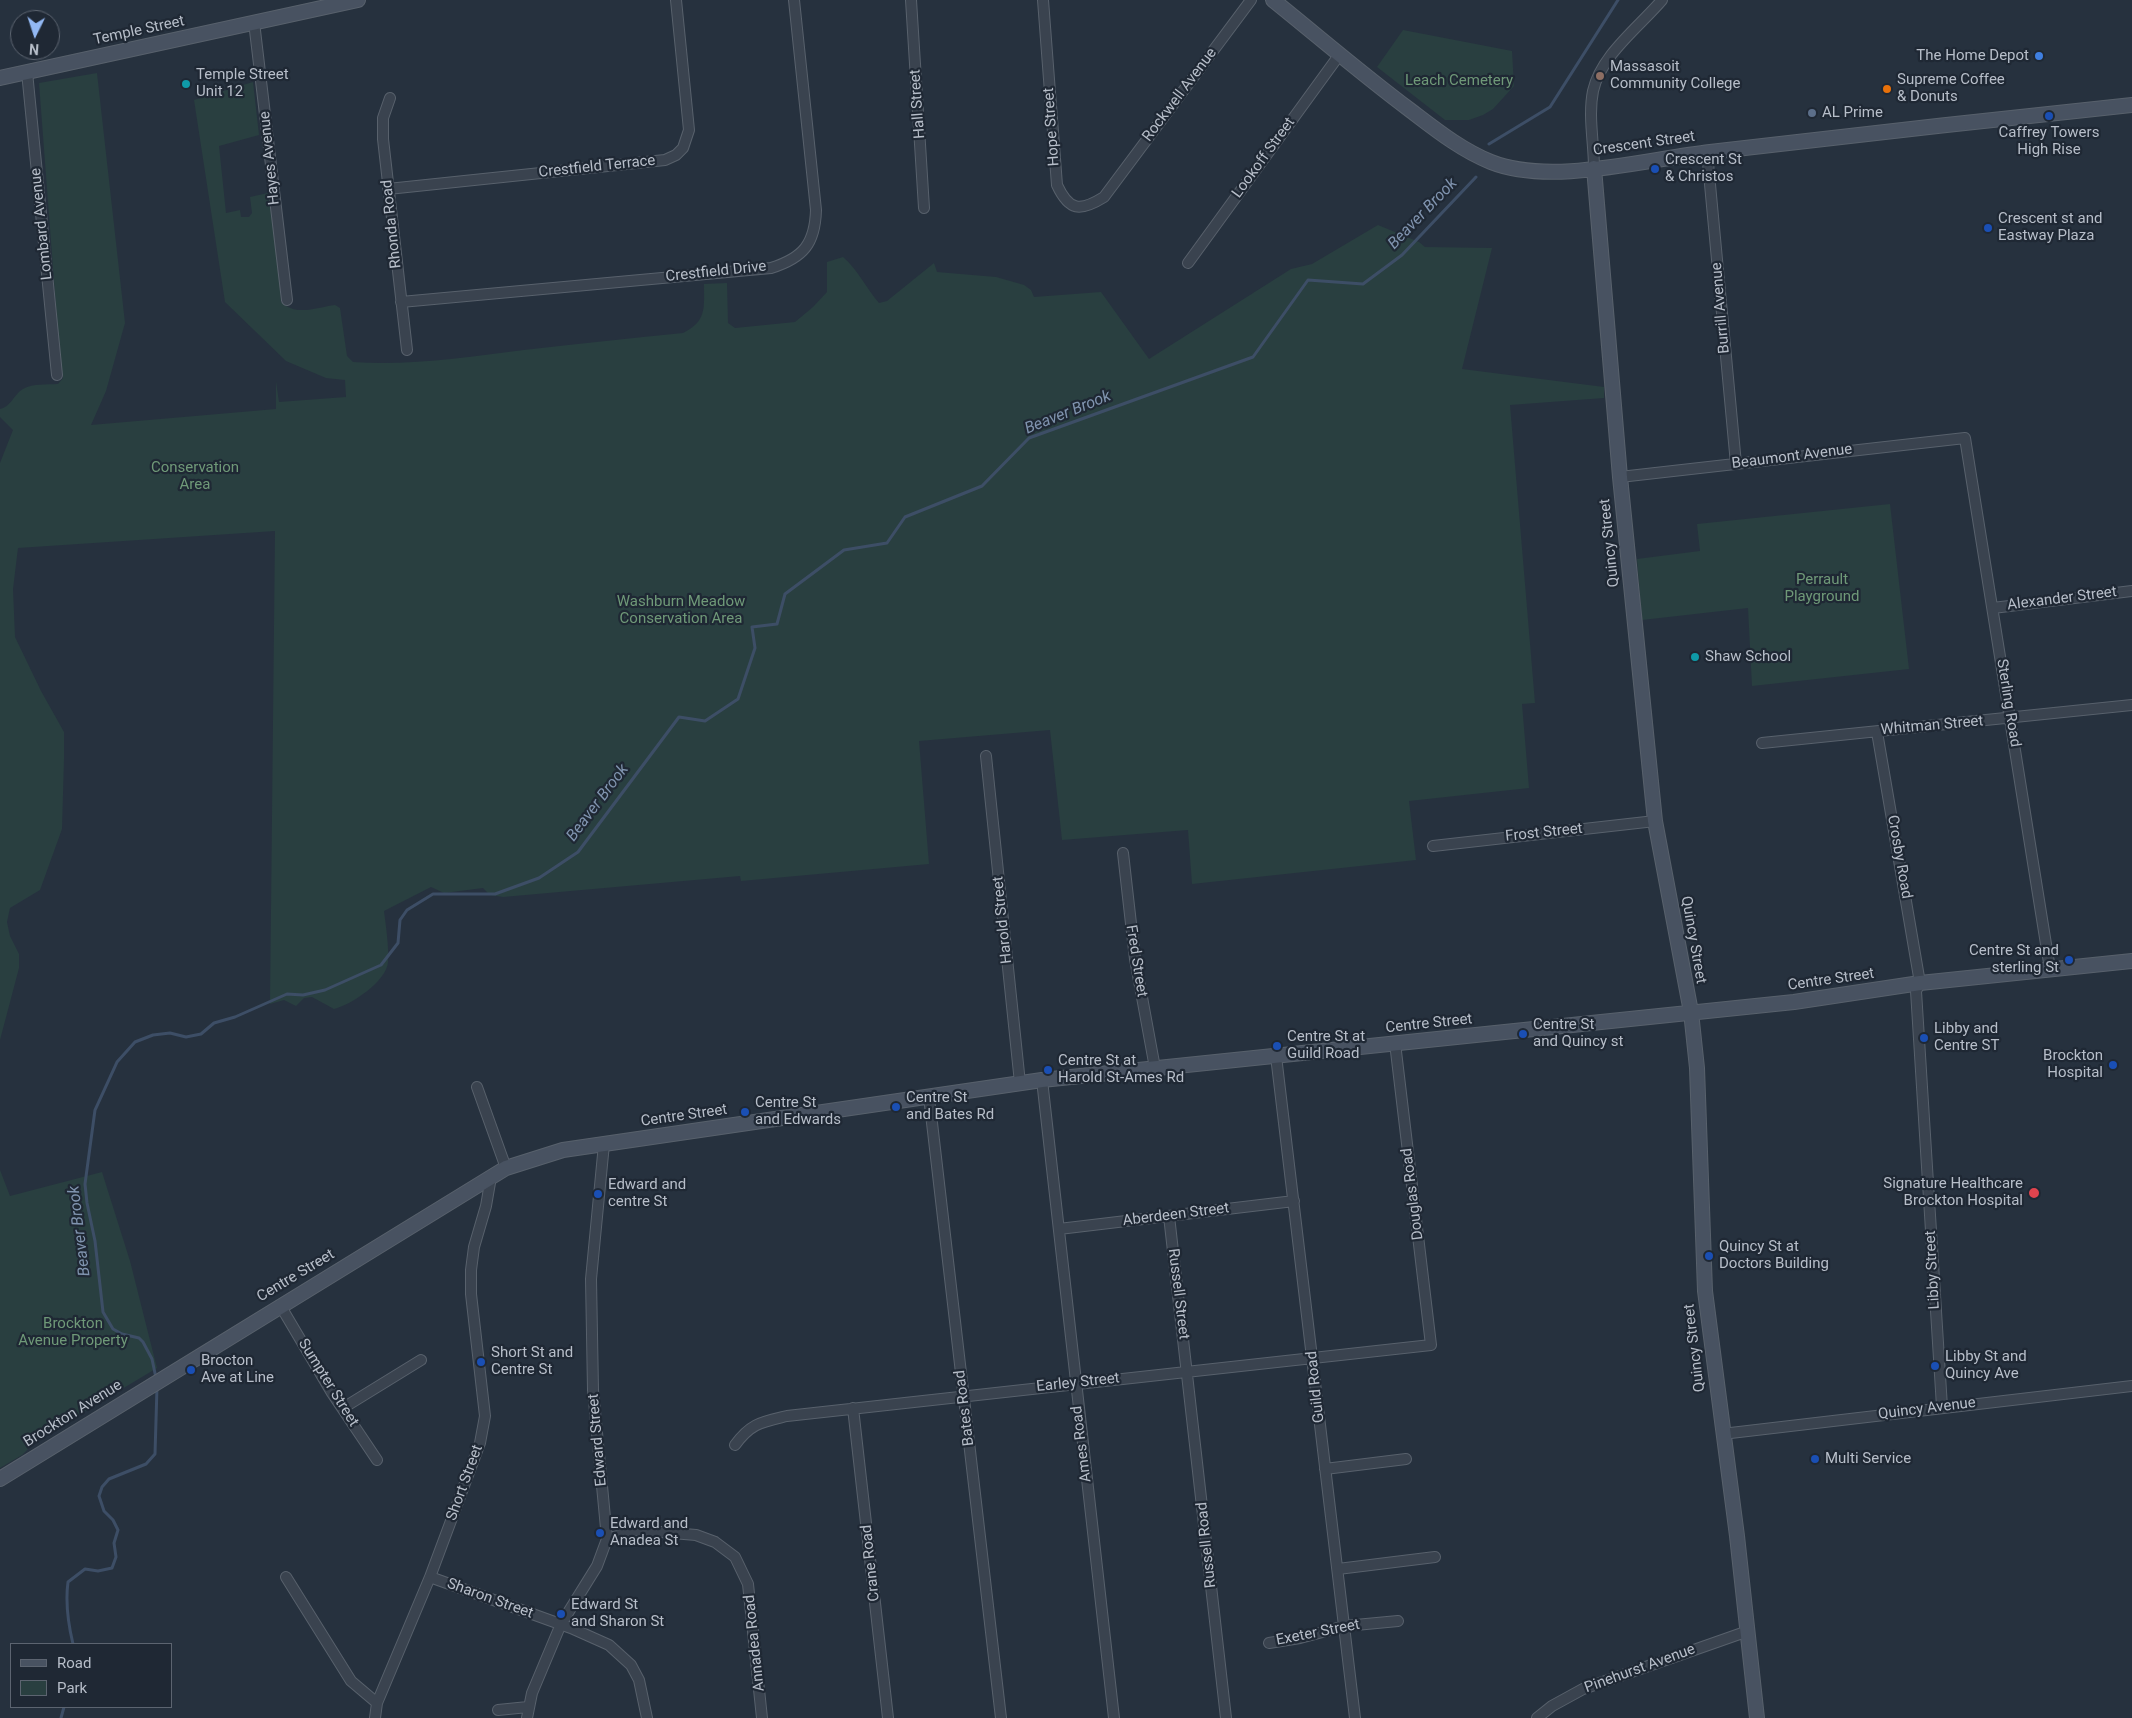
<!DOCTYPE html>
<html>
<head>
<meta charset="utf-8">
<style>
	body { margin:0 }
	#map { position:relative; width:2132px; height:1718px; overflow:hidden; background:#26313e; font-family:Roboto,sans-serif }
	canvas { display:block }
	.legend { position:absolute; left:10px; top:1643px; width:162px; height:65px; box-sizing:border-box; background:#1f2834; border:1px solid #5c6470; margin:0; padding:6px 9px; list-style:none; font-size:15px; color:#b7bec9 }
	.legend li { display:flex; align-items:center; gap:10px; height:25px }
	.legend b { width:25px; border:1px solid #5c6470 }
	.north { position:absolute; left:10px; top:10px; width:50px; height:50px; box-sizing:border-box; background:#1f2834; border:1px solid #5c6470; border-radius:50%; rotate:184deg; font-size:14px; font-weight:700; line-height:20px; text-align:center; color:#b7bec9 }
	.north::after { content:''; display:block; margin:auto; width:18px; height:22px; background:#92b8f3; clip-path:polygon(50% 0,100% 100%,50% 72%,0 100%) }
</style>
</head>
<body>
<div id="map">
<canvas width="2132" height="1718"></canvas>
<ul class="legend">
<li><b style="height:6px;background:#485261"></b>Road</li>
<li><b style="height:14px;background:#293f40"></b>Park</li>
</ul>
<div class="north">N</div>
</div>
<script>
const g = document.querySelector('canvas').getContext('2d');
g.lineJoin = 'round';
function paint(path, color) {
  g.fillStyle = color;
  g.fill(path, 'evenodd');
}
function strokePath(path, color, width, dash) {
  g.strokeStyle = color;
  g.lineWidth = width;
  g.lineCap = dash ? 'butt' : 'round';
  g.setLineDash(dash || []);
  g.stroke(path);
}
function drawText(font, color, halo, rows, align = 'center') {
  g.font = font + ' Roboto,sans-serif';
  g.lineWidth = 4.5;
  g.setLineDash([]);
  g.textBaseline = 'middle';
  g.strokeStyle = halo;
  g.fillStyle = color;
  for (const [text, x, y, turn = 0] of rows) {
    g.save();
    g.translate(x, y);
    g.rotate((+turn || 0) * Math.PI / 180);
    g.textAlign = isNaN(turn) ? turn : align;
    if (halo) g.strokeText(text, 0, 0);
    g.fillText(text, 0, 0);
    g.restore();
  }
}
paint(new Path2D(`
	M 1403,30 L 1512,51 L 1514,86 L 1493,109 L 1483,115 L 1469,120 L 1445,120 L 1377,67 Z
	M 97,73 L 125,323 L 106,391 L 91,425 L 276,409 L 276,381 L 279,402 L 346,397 L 345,380 L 326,378 L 286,361 L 225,302 L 194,100 L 253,82 L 259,135 L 219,146 L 226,213 L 240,210 L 241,217 L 249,217 L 252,213 L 250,197 L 268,193 L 278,244 L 281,302 C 296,317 318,307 335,305 L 340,308 L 347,356 L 353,362 C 410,366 467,357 524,350 C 577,344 630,338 683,333 C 707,321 704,308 704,284 L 727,283 L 728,323 L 735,328 L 795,322 L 813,307 L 827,292 L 827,262 L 843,257 C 858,270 866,288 879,303 L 887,301 L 934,263 L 937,272 L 996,277 L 1024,285 L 1031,290 L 1034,297 L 1101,292 L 1149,359 L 1291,269 L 1312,264 L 1378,225 L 1419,242 L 1425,247 L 1492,248 L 1462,369 L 1604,387 L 1604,398 L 1510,405 L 1535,703 L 1522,704 L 1529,788 L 1409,801 L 1416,860 L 1192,884 L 1188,830 L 1062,840 L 1050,730 L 919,741 L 929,864 L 741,881 L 740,876 L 503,897 L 490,895 L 483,888 L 444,893 L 431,887 L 384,911 C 386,927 389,946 388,962 C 387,981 351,1005 334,1009 L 312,997 L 304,998 L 296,1006 L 284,1000 L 270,1004 L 275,531 L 18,548 L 13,589 L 15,637 L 41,691 L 64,732 L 64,759 L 62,829 L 40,890 L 10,908 L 7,922 L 10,936 L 19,954 L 19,968 L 0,1040 L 0,463 L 13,430 L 0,417 L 0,409 C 11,407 14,394 23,389 C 34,383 46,385 58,384 L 63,378 L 60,360 L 39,83 Z
	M 1890,504 L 1909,669 L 1752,686 L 1748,608 L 1642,620 L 1637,559 L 1700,551 L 1697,524 Z
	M 0,1170 L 10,1196 L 102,1172 L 130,1261 L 157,1368 L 37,1440 L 22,1455 L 0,1468 Z`), '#293f40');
strokePath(new Path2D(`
	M 1489,144 L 1550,107 L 1618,0
	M 156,1378 L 152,1359 L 143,1342 L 139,1338 L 122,1334 L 113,1329 L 103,1312 L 95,1241 L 87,1203 L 85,1184 L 95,1110 L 117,1062 L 135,1042 L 153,1035 L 170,1033 L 186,1037 L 201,1034 L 214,1023 L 235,1017 L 287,994 L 303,995 L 325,990 L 381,965 L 398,943 L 400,920 L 407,910 L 433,894 L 495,894 L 539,878 L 578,852 L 679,717 L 705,721 L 738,699 L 755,648 L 752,627 L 777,624 L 785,594 L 844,550 L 887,543 L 905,517 L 982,486 L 1029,438 L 1253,357 L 1308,280 L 1363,284 L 1402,255 L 1476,177
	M 73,1644 C 68,1623 65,1604 68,1582 L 85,1569 L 98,1571 L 112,1568 L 116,1557 L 114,1543 L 118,1530 L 113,1520 L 104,1511 L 99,1496 L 102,1487 L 109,1479 L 146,1464 L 155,1454 L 157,1387
	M 61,1718 L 64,1707`), '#3d4e66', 3);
const street = new Path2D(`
	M 911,0 L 924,208
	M 1043,0 L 1057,185 C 1069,211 1080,212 1104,197 L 1251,0
	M 254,22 L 287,300
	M 27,72 L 57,375
	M 390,98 L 383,118 L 383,139 L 407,350
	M 1707,152 L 1736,464
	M 1594,168 C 1594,143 1588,116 1593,91 C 1601,55 1639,27 1662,0
	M 388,189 L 665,160 L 676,155 L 683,148 L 689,130 L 676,0
	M 1188,263 L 1340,54
	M 401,302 L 771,268 C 803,258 815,244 816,210 L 794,0
	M 1620,477 L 1965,438 L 2050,969
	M 1993,608 L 2132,591
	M 1877,732 L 1920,983 L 1916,991 L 1942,1407
	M 1762,743 L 2132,705
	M 986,756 L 1020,1083
	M 1433,846 L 1655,821
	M 1123,853 L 1135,959 L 1155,1068
	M 1276,1056 L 1355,1718
	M 1042,1080 L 1114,1718
	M 477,1087 L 506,1168
	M 929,1097 L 1001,1718
	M 1169,1216 L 1226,1718
	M 1059,1229 L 1294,1201
	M 280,1305 L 332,1393 L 377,1460
	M 343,1408 L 421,1360
	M 853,1408 L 888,1718
	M 1722,1434 L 2132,1386
	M 735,1445 C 751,1423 762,1422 787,1416 L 1431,1345 L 1395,1043
	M 1325,1469 L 1406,1459
	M 607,1539 L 637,1530 L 696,1535 L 715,1542 L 735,1557 L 748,1584 L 762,1718
	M 1338,1569 L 1435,1557
	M 286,1577 L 351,1681 L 377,1703
	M 430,1577 L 571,1628 L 609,1645 L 631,1665 L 639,1680 L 647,1718
	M 1269,1643 L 1300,1638 L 1345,1626 L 1398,1621
	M 498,1710 L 528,1707
	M 375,1718 L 377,1703 L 430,1577 L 480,1443 L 485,1416 L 471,1294 L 471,1270 L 474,1247 L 486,1206 L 491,1177
	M 527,1718 L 532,1693 L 561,1624 L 597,1566 L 607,1539 L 593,1390 L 591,1279 L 604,1144
	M 1537,1718 L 1552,1706 L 1583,1689 L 1748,1631`);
const secondary = new Path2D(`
	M 1273,0 C 1319,37 1363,75 1410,110 C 1435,129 1461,150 1491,162 C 1551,186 1647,159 1710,152 C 1851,135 1991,120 2132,105
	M 0,78 L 358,0
	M 1594,168 L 1620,477 L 1655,821 L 1691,1012 L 1697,1068 L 1705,1291 L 1737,1536 L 1757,1718
	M 0,1479 L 506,1168 L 563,1150 L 1042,1080 L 1794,1002 L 1920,983 L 2132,961`);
strokePath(street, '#58616c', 12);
strokePath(secondary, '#58616c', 16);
strokePath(street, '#3a434f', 10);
strokePath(secondary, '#485261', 14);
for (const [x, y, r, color] of [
	[2039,56,5,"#3f7fe0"],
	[1600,76,5,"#8d6e63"],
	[186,84,5,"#0f9aa8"],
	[1887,89,5,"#e8710a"],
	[1812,113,5,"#5c6f8a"],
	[2049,116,5,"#1a4fb4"],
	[1655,169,5,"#1a4fb4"],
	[1988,228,5,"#1a4fb4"],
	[1695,657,5,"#0f9aa8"],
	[2069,960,5,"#1a4fb4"],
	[1523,1034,5,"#1a4fb4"],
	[1924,1038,5,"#1a4fb4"],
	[1277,1046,5,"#1a4fb4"],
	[2113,1065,5,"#1a4fb4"],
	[1048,1070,5,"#1a4fb4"],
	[896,1107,5,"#1a4fb4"],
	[745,1112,5,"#1a4fb4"],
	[2034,1193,6,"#e0444e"],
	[598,1194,5,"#1a4fb4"],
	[1709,1256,5,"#1a4fb4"],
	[481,1362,5,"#1a4fb4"],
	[1935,1366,5,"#1a4fb4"],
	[191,1370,5,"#1a4fb4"],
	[1815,1459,5,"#1a4fb4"],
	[600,1533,5,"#1a4fb4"],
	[561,1614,5,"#1a4fb4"]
]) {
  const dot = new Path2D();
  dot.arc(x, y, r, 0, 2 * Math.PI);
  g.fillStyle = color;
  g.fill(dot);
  strokePath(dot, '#1f2834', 2);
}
drawText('15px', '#b7bec9', '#1f2834', [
	["Temple Street",139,31,-12],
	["Rockwell Avenue",1180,95,-53],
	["Hall Street",918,104,-94],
	["Hope Street",1052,127,-94],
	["Crescent Street",1644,144,-8],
	["Hayes Avenue",270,158,-96],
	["Lookoff Street",1264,158,-54],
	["Crestfield Terrace",597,167,-6],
	["Lombard Avenue",42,224,-96],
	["Rhonda Road",392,224,-96],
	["Crestfield Drive",716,272,-6],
	["Burrill Avenue",1721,308,-95],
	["Beaumont Avenue",1792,457,-7],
	["Quincy Street",1610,543,-96],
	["Alexander Street",2062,599,-7],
	["Sterling Road",2008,703,81],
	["Whitman Street",1932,726,-5],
	["Frost Street",1544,833,-6],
	["Crosby Road",1899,857,80],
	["Harold Street",1003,920,-96],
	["Quincy Street",1693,940,80],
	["Fred Street",1136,961,81],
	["Centre Street",1831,980,-8],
	["Centre Street",1429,1024,-6],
	["Centre Street",684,1116,-8],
	["Douglas Road",1413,1194,-97],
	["Aberdeen Street",1176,1215,-7],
	["Libby Street",1933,1270,-93],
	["Centre Street",296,1276,-31],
	["Russell Street",1178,1294,83],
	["Quincy Street",1695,1348,-97],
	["Sumpter Street",328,1383,58],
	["Earley Street",1078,1383,-6],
	["Guild Road",1316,1387,-96],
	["Bates Road",965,1408,-97],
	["Quincy Avenue",1927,1409,-7],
	["Brockton Avenue",73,1414,-32],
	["Edward Street",598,1440,-95],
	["Ames Road",1082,1444,-97],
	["Short Street",465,1483,-70],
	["Russell Road",1207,1545,-96],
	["Crane Road",871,1563,-96],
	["Sharon Street",490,1599,20],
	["Exeter Street",1318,1633,-11],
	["Annadea Road",755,1643,-96],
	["Pinehurst Avenue",1640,1669,-20]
]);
drawText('15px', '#b7bec9', '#1f2834', [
	["The Home Depot",2029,56,"right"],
	["Massasoit",1610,67],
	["Community College",1610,84],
	["Temple Street",196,75],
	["Unit 12",196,92],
	["Supreme Coffee",1897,80],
	["& Donuts",1897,97],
	["AL Prime",1822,113],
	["Caffrey Towers",2049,133,"center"],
	["High Rise",2049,150,"center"],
	["Crescent St",1665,160],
	["& Christos",1665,177],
	["Crescent st and",1998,219],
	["Eastway Plaza",1998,236],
	["Shaw School",1705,657],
	["Centre St and",2059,951,"right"],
	["sterling St",2059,968,"right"],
	["Centre St",1533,1025],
	["and Quincy st",1533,1042],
	["Libby and",1934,1029],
	["Centre ST",1934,1046],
	["Centre St at",1287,1037],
	["Guild Road",1287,1054],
	["Brockton",2103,1056,"right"],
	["Hospital",2103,1073,"right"],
	["Centre St at",1058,1061],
	["Harold St-Ames Rd",1058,1078],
	["Centre St",906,1098],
	["and Bates Rd",906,1115],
	["Centre St",755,1103],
	["and Edwards",755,1120],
	["Signature Healthcare",2023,1184,"right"],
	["Brockton Hospital",2023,1201,"right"],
	["Edward and",608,1185],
	["centre St",608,1202],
	["Quincy St at",1719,1247],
	["Doctors Building",1719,1264],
	["Short St and",491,1353],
	["Centre St",491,1370],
	["Libby St and",1945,1357],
	["Quincy Ave",1945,1374],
	["Brocton",201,1361],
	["Ave at Line",201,1378],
	["Multi Service",1825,1459],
	["Edward and",610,1524],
	["Anadea St",610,1541],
	["Edward St",571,1605],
	["and Sharon St",571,1622]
], 'left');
drawText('15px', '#6f9978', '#1f2834', [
	["Leach Cemetery",1459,81],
	["Conservation",195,468],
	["Area",195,485],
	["Perrault",1822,580],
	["Playground",1822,597],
	["Washburn Meadow",681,602],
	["Conservation Area",681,619],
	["Brockton",73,1324],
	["Avenue Property",73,1341]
]);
drawText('italic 16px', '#8094af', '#1f2834', [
	["Beaver Brook",1423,214,-46],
	["Beaver Brook",1068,413,-22],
	["Beaver Brook",598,803,-53],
	["Beaver Brook",80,1231,-97]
]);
</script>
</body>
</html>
